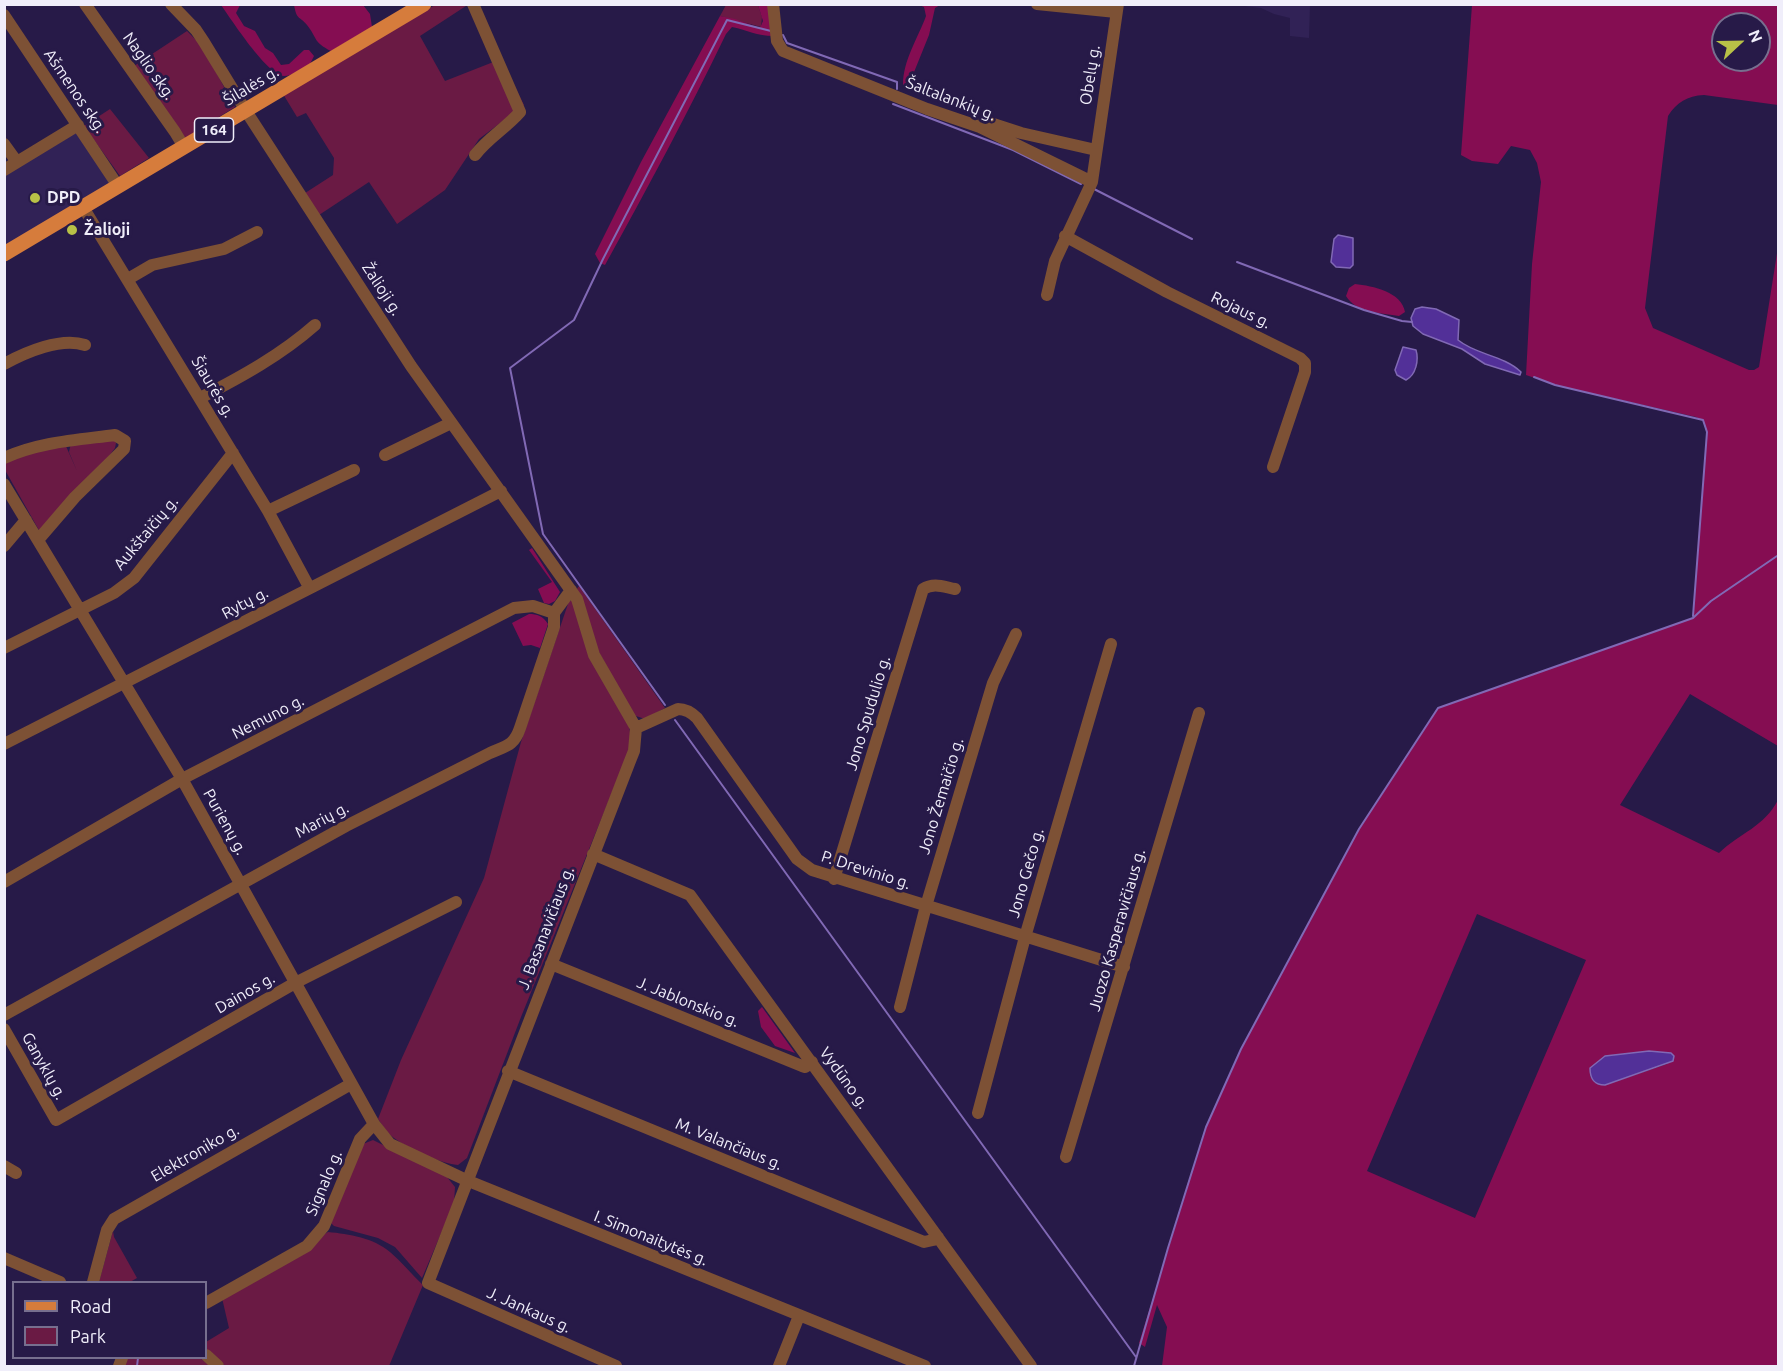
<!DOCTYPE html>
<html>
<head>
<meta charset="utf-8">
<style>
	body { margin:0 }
	#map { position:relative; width:1783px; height:1371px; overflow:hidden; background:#271a48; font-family:Ubuntu,sans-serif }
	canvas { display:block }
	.frame { position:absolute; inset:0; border:6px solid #f0eefa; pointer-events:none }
	.legend { position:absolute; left:12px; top:1281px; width:195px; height:78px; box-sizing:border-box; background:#271a48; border:2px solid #776f8f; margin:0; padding:8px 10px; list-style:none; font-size:18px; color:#f0eefa }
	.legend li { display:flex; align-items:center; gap:12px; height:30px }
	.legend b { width:30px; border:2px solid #776f8f }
	.north { position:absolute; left:1711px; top:12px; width:60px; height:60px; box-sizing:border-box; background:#271a48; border:2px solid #776f8f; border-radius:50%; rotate:68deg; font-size:16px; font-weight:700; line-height:24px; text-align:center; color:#f0eefa }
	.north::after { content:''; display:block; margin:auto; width:21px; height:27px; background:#b8c147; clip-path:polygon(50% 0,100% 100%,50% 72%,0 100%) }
</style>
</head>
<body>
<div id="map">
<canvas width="1783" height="1371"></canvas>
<div class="frame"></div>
<ul class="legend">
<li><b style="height:8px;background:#d67c3c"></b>Road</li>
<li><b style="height:16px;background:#6a1a44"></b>Park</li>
</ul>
<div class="north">N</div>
</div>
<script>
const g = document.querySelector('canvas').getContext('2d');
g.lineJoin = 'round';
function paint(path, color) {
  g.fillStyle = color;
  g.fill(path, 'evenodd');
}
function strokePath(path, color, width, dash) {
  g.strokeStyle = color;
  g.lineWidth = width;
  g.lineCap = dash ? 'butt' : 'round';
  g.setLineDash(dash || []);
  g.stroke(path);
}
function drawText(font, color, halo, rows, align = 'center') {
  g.font = font + ' Ubuntu,sans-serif';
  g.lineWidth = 6;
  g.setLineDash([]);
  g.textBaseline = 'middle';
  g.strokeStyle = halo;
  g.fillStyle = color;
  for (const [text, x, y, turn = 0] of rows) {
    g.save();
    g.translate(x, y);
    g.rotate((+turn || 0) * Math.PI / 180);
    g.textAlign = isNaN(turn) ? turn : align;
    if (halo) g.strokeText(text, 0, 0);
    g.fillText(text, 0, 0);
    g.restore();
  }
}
paint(new Path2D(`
	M 1236,5 L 1310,5 L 1309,38 L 1290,36 L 1290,18 L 1274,14 L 1261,8 Z
	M 77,129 L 114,186 L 5,250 L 5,174 Z`), '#312256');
paint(new Path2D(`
	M 469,4 L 420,36 L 445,81 L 501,59 L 524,105 L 479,139 L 445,190 L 397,224 L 369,182 L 316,217 L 302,195 L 333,175 L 334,158 L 306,113 L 297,117 L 283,94 L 435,5 Z
	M 726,5 L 758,5 L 762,17 L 761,27 L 720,16 Z
	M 187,31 L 201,45 L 235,107 L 185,138 L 134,66 Z
	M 110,109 L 149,158 L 120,176 L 84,126 Z
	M 114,440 L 116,443 L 115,448 L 106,460 L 40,532 L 5,470 L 4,461 L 65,444 L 77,471 L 69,452 L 71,443 Z
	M 579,586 L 665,708 L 645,719 L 633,715 L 595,645 L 576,590 Z
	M 569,601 L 572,601 L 629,726 L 631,738 L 630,748 L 521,1017 L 467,1158 L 458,1165 C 439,1163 409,1149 394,1138 C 387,1133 383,1126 378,1119 L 401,1060 L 484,878 L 521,742 Z
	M 373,1140 L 447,1177 L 455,1187 L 454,1203 L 422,1278 L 395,1247 L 378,1238 L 334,1226 L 331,1223 L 363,1144 Z
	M 113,1231 L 114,1237 L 137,1278 L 130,1282 L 99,1282 Z
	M 328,1232 C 349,1234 374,1238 390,1252 C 402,1262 412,1275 423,1285 L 389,1366 L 225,1366 L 206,1349 L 206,1342 L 229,1328 L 222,1298 Z
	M 126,1358 L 200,1358 L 210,1366 L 124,1366 Z`), '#6a1a44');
paint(new Path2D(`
	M 337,4 L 343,6 L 345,5 L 363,5 L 370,14 L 372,27 L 331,51 C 313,42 318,39 307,25 C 299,15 297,21 294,5 Z
	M 221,5 L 240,5 L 236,13 L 244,26 L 255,31 L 265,48 L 273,53 L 281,65 L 289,64 L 304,50 L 309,50 L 314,56 L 310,64 C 303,68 292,76 284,76 C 267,75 231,19 221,5 Z
	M 758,5 L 770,5 L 774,36 C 756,36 748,30 732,27 L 726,34 C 688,113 647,189 605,265 L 600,263 L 595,254 L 641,162 L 720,16 L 735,19 L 760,28 L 763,21 Z
	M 919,5 L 940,5 L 935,8 L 929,35 L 908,87 L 903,85 C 903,60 918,38 926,16 L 924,7 Z
	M 1472,5 L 1778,5 L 1778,105 L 1704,95 C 1687,96 1677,102 1668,116 L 1645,308 L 1653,328 L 1749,370 L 1754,370 L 1759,367 L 1778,247 L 1778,746 L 1690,694 L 1620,805 L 1719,853 C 1740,833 1764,827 1778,800 L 1778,1366 L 1162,1366 L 1167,1327 L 1157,1305 L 1145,1347 L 1139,1343 L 1206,1127 L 1241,1049 L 1359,829 L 1438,708 L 1693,618 L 1707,432 L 1703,421 L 1696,417 L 1555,385 L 1526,375 L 1532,264 L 1541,182 L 1537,163 L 1530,150 L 1511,146 L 1498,164 L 1472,161 L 1461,155 ZM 1723,24 L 1759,24 L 1759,60 L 1723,60 ZM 1477,914 L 1586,960 L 1475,1218 L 1367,1171 ZM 1667,1064 L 1605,1085 C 1597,1085 1594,1082 1590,1076 Z
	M 1355,284 C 1373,286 1402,292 1405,312 L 1399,316 C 1382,313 1356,313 1346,296 L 1349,288 Z
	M 532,548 L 560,592 L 555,601 L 549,604 L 544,603 L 538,589 L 552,582 L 529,550 Z
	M 529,614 C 537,614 543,616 548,624 L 540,648 L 531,645 L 523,646 L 512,623 Z
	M 762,1007 L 795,1053 L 775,1046 L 761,1027 L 758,1011 Z`), '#850d52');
const water = new Path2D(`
	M 1338,235 L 1353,238 L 1353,265 L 1350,268 L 1336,267 L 1331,262 L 1334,239 Z
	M 1422,307 L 1436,309 L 1459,320 L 1458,340 C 1476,355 1503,355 1521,372 L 1520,375 L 1485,364 L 1462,349 L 1423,334 L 1413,326 L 1411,318 L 1415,309 Z
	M 1403,347 L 1416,350 C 1419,360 1416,375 1406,380 L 1397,375 L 1395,370 Z
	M 1649,1051 L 1671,1053 L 1674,1056 L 1673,1061 L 1605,1085 C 1594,1085 1590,1079 1590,1068 L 1605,1056 Z`);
paint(water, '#523098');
strokePath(water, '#8169b5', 1.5);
strokePath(new Path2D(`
	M 783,35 L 787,43 L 897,82 L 897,89
	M 893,104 L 1013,150 L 1081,184
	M 1094,189 L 1192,239
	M 1237,262 L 1364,310 L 1402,321 L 1412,322
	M 1534,377 L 1555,385 L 1703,420 L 1707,432 L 1693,616
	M 665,705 L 543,534 L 510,368 L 574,320 L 603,259 L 727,20 L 771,31
	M 675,720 L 1136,1357
	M 137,1366 L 138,1358
	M 1134,1366 L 1168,1248 L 1206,1127 L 1241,1049 L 1359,829 L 1438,708 L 1693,618 L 1711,601 L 1777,556`), '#8169b5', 2);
strokePath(new Path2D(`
	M 85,4 L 175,132 L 184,147
	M 171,4 L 196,30 L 204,42 L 246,111 L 411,366 L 577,599 L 594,655 L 636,728 L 634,751 L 630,761 L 428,1283 L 616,1366
	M 473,4 L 520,112 C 506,128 488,138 475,155
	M 773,4 L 777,41 L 783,51 L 927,109 L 980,127 L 1092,182 L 1055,261 L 1047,295
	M 1037,4 L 1116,12
	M 4,15 L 118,186
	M 984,121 L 1021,133 L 1096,150
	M 4,144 L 17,162
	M 4,170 L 78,125
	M 1092,182 L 1118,4
	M 83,207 L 268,511 L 309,587
	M 1065,236 L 1167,292 L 1300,358 L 1305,363 L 1305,372 L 1273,467
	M 128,279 L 152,265 L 224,249 L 257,232
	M 4,364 C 26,352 61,337 85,345
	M 200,398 C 241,377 281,355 315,325
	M 385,455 L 451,423
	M 4,458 C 39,442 77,440 115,435 L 125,441 L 124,449 L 75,497 L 38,540
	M 4,484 L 182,779 L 374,1124 L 390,1144 L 466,1180 L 925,1366
	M 268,511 L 354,470
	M 4,546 L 26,520
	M 4,648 L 114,593 L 134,578 L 233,453
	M 636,728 L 678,709 C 686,709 691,712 697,718 L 797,859 L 812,870 L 1124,967
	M 4,744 L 501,491
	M 593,854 L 690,895 L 1031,1366
	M 834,879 L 923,589 C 934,582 944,587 955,589
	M 4,882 L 182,779 L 514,608 L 533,606 L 554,613
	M 551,964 L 802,1066 L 805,1067 L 812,1062
	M 900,1007 L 926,906 L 993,683 L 1016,634
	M 4,1015 L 346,826 L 490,753 C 506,746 514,746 520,728 L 554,627 L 554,613 L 571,590
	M 4,1029 L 56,1120 L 295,983 L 456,902
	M 508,1071 L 924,1242 L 933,1240 L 938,1237
	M 978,1113 L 1025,937 L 1111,644
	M 1066,1157 L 1199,713
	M 4,1166 L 16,1173
	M 4,1258 L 60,1282
	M 93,1282 L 107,1230 L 114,1219 L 351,1084
	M 206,1303 L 307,1246 L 324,1226 L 360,1139 L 374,1124
	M 206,1355 L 218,1366
	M 119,1366 L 122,1358
	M 779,1366 L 799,1316`), '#7d5135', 12);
strokePath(new Path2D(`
	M 4,254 L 424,4`), '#d67c3c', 15);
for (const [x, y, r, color] of [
	[35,198,6,"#b8c147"],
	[72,230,6,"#b8c147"]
]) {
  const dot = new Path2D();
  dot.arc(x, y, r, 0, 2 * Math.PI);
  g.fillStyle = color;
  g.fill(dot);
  strokePath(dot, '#271a48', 2);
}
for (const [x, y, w] of [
	[214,130,39]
]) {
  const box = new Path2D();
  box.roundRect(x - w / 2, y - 12, w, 24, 4.5);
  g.fillStyle = '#271a48';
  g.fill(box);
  strokePath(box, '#f0eefa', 1.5);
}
drawText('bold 15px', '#f0eefa', null, [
	["164",214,130]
]);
drawText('16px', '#f0eefa', '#271a48', [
	["Naglio skg.",149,66,55],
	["Obelų g.",1090,75,-81],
	["Šilalės g.",251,86,-31],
	["Ašmenos skg.",75,91,56],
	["Šaltalankių g.",951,99,21],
	["Žalioji g.",382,289,57],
	["Rojaus g.",1241,310,26],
	["Šiaurės g.",213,387,59],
	["Aukštaičių g.",146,533,-50],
	["Rytų g.",245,603,-28],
	["Jono Spudulio g.",868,713,-73],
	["Nemuno g.",268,717,-27],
	["Jono Žemaičio g.",941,796,-73],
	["Marių g.",322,820,-28],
	["Purienų g.",225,822,61],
	["P. Drevinio g.",866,870,18],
	["Jono Gečo g.",1026,873,-74],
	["J. Basanavičiaus g.",546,928,-69],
	["Juozo Kasperavičiaus g.",1117,930,-74],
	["Dainos g.",245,993,-30],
	["J. Jablonskio g.",688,1002,22],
	["Ganyklų g.",44,1066,61],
	["Vydūno g.",844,1078,54],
	["M. Valančiaus g.",729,1144,22],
	["Elektroniko g.",195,1153,-30],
	["Signalo g.",324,1183,-67],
	["I. Simonaitytės g.",651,1238,22],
	["J. Jankaus g.",529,1310,24]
]);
drawText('bold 16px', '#f0eefa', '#271a48', [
	["DPD",47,198],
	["Žalioji",84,230]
], 'left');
</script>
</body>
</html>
